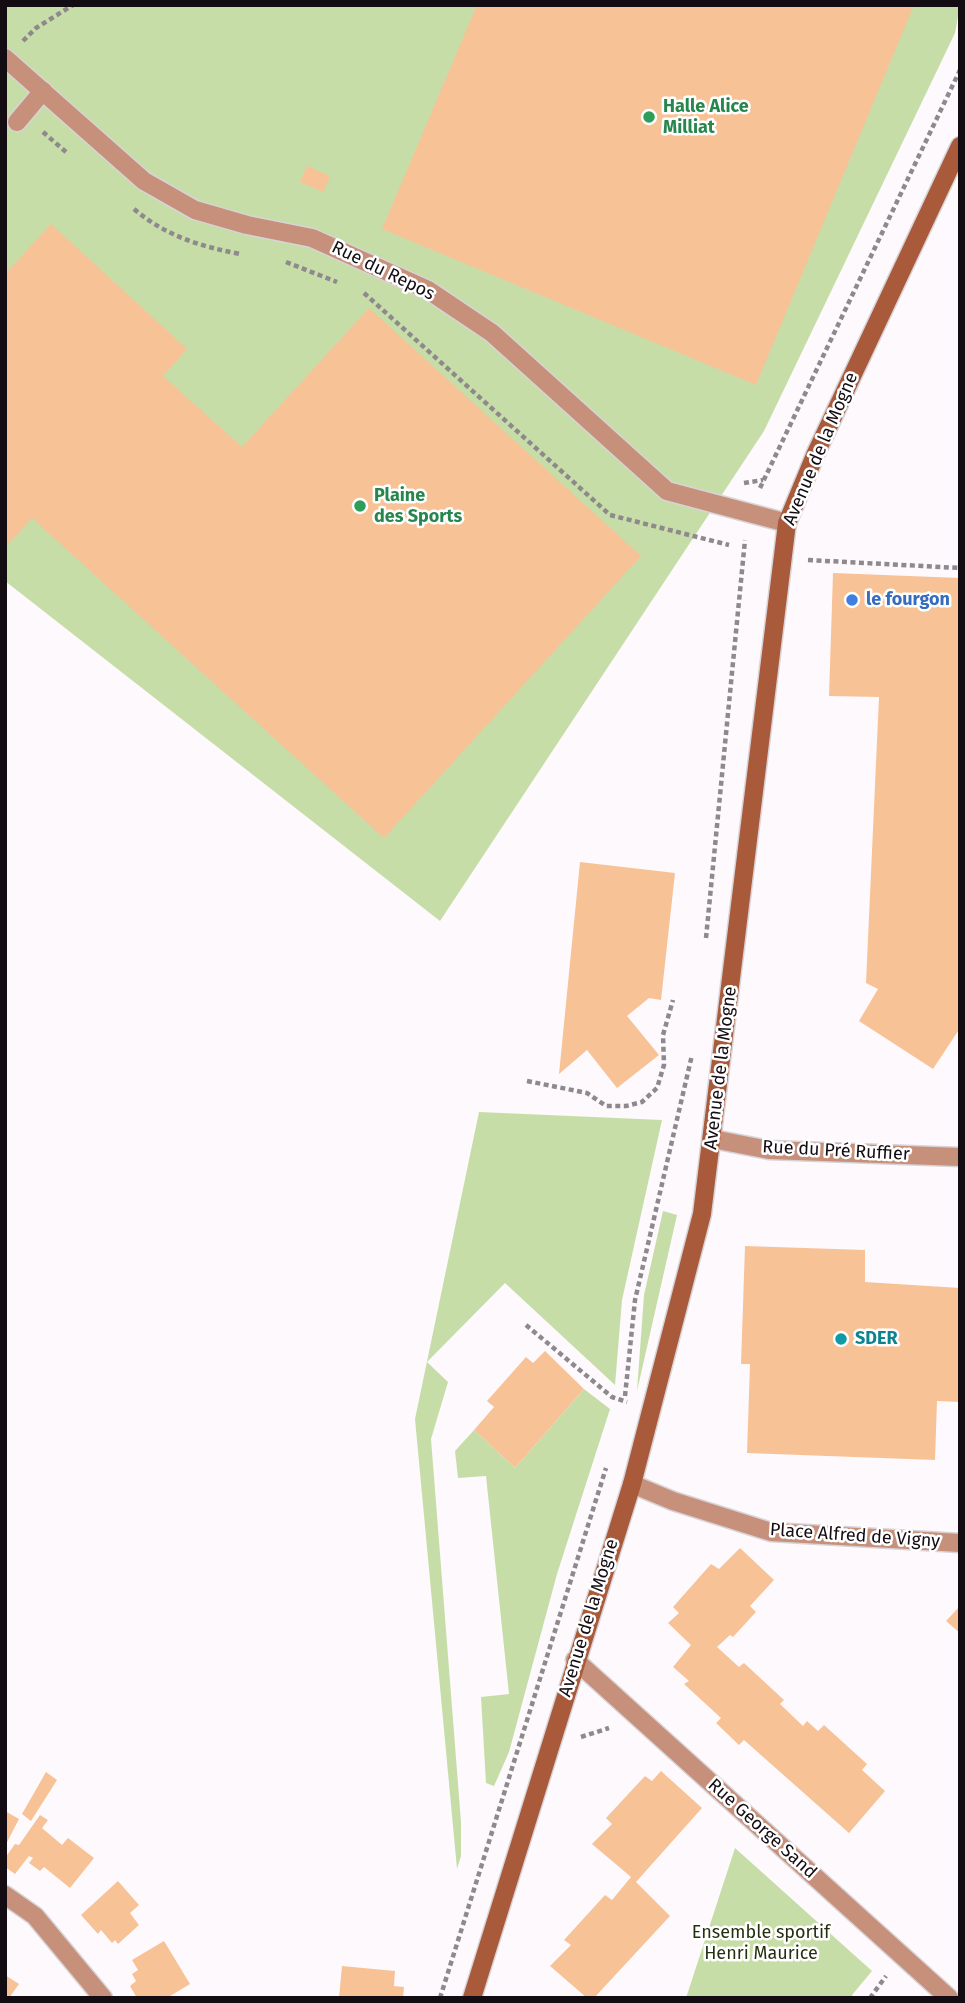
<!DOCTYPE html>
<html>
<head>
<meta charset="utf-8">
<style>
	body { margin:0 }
	#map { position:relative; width:965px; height:2003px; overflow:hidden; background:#fdf9fd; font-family:"Fira Sans",sans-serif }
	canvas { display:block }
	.frame { position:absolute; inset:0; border:7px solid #130c12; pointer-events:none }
</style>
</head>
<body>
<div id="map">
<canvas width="965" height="2003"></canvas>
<div class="frame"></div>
</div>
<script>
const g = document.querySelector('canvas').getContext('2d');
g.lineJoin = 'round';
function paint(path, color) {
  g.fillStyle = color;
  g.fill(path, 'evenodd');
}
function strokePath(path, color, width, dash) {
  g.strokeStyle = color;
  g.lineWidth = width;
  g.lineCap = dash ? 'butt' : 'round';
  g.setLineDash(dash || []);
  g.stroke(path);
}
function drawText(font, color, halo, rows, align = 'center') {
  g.font = font + ' "Fira Sans",sans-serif';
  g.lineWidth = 5;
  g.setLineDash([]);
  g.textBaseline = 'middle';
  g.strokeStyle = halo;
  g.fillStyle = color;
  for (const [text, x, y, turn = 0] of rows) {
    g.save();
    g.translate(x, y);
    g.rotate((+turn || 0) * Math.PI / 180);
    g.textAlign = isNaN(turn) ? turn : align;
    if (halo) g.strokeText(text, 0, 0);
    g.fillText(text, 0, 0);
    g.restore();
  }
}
paint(new Path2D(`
	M 5,5 L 960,5 L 955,33 L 764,431 L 440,921 L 5,581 Z
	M 479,1112 L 662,1120 L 622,1300 L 615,1385 L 505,1283 L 427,1362 L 448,1382 L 431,1439 L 461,1822 L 461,1856 L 457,1869 L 415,1419 Z
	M 663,1211 L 677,1215 L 637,1391 L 644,1295 Z
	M 584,1389 L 610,1409 L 557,1574 L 509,1752 L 494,1786 L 486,1783 L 481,1697 L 509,1694 L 486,1476 L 458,1478 L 455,1451 L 474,1430 L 515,1468 Z
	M 735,1848 L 872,1971 L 852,1995 L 854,1998 L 686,1998 Z`), '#c7dda7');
paint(new Path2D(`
	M 477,5 L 914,5 L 756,385 L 382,229 Z
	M 307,166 L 330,176 L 323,192 L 300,182 Z
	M 51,224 L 187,349 L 163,376 L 242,447 L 369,308 L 641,556 L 384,838 L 32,518 L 5,548 L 5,274 Z
	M 833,573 L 960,578 L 960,1028 L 933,1069 L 859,1021 L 878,989 L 866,983 L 879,697 L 829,696 Z
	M 580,862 L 675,873 L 661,1000 L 649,998 L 627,1016 L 659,1055 L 617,1088 L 587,1050 L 559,1074 Z
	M 745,1246 L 865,1250 L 865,1282 L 960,1288 L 960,1402 L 937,1401 L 935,1460 L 747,1453 L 750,1364 L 741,1364 Z
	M 545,1351 L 584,1389 L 515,1468 L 474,1430 L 494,1407 L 487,1401 L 526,1357 L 533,1363 Z
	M 740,1548 L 774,1580 L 750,1606 L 756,1612 L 733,1637 L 730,1635 L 717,1647 L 739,1667 L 744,1663 L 784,1700 L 780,1704 L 803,1726 L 807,1721 L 818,1731 L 824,1725 L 867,1764 L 862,1770 L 885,1791 L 849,1833 L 744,1740 L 739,1745 L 716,1723 L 721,1718 L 684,1684 L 689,1681 L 673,1667 L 691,1645 L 668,1623 L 679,1613 L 673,1607 L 711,1564 L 719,1569 Z
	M 960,1606 L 960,1633 L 946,1621 Z
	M 661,1771 L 702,1808 L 636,1882 L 670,1916 L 594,1998 L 587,1998 L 550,1966 L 571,1945 L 564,1940 L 605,1895 L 612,1900 L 631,1877 L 592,1844 L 612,1824 L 606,1818 L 645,1776 L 652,1781 Z
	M 46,1772 L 57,1780 L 31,1821 L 22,1814 Z
	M 5,1811 L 19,1819 L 5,1846 Z
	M 40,1815 L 48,1820 L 42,1828 L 62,1845 L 68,1838 L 94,1858 L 70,1888 L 44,1867 L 40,1871 L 29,1863 L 33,1858 L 29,1856 L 15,1874 L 5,1867 L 5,1858 L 15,1844 L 19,1845 Z
	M 118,1881 L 139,1905 L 130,1913 L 139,1925 L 118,1944 L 115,1940 L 112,1943 L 101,1930 L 98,1934 L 81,1915 Z
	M 164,1941 L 190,1984 L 167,1998 L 137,1998 L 130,1986 L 136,1981 L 132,1974 L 138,1970 L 132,1960 Z
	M 342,1966 L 395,1971 L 394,1986 L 404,1987 L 403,1998 L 339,1998 Z
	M 5,1975 L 19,1984 L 9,1998 L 5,1998 Z`), '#f8c297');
const lane = new Path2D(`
	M 17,122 L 43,91`);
const street = new Path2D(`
	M 5,58 L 144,181 L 195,210 L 247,225 L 312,238 L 428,290 L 492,333 L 667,491 L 787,523
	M 713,1139 L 769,1150 L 960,1157
	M 632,1484 L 673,1501 L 771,1532 L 960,1543
	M 575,1660 L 949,1998
	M 5,1895 L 35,1916 L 103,1998`);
const secondary = new Path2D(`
	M 472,1998 L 632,1484 L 702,1214 L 787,523 L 816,453 L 960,146`);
strokePath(lane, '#d8d3d7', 21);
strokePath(street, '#d8d3d7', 21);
strokePath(secondary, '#d8d3d7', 21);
strokePath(new Path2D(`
	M 23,41 L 36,28 L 73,5
	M 43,132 L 66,152
	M 134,209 C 166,236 199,246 240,254
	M 286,262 L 337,282
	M 364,293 L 610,515 L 729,545
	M 744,483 L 763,480
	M 760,488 L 960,70
	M 808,560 L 960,568
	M 706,938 L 745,540
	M 527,1081 L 587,1093 L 606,1106 L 626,1106 L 642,1102 L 657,1088 L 664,1065 L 663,1035 L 673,1000
	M 526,1325 L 612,1397 L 627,1402
	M 625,1396 L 635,1300 L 692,1055
	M 581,1737 L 609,1728
	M 440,1998 L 606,1468
	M 870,1998 L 886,1976`), '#8e898d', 4.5, [5, 3.5]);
strokePath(lane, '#c6907a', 18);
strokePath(street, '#c6907a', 18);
strokePath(secondary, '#a85a3a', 18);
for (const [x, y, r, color] of [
	[649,117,7,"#2e9e5b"],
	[360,506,7,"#2e9e5b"],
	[852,600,7,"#3f7fe0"],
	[841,1339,7,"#0f9aa8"]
]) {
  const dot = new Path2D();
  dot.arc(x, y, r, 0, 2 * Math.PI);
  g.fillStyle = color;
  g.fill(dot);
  strokePath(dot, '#fff', 2.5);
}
drawText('bold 18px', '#27864d', '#fff', [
	["Halle Alice",663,107],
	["Milliat",663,128],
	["Plaine",374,496],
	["des Sports",374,517]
], 'left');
drawText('18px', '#130c12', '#fff', [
	["Rue du Repos",383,271,26],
	["Avenue de la Mogne",821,449,-67],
	["Avenue de la Mogne",721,1068,-83],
	["Rue du Pré Ruffier",836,1151,3],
	["Place Alfred de Vigny",855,1536,4],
	["Avenue de la Mogne",589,1618,-73],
	["Rue George Sand",762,1829,42]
]);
drawText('bold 18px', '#366cbe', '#fff', [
	["le fourgon",866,600]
], 'left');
drawText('bold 18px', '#0d838f', '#fff', [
	["SDER",855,1339]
], 'left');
drawText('18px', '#253010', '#fff', [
	["Ensemble sportif",761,1933],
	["Henri Maurice",761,1954]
]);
</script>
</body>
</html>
